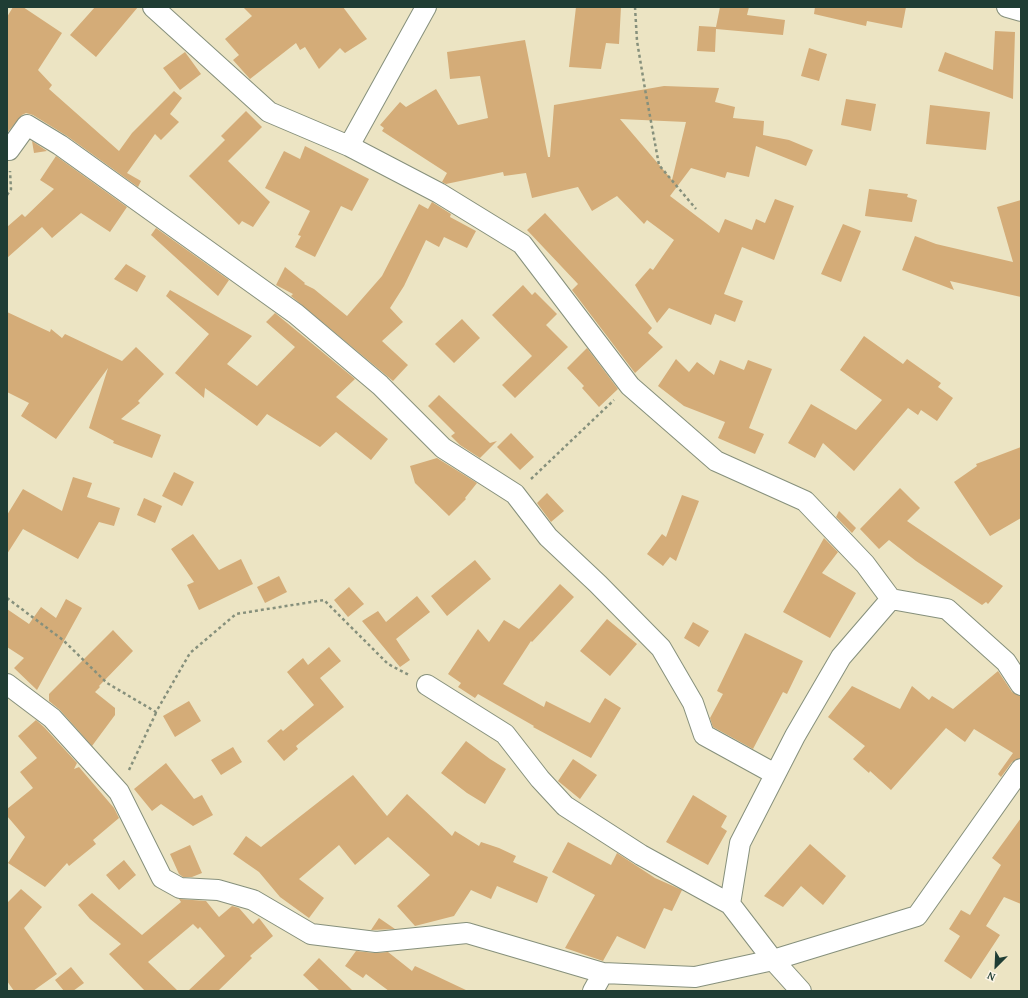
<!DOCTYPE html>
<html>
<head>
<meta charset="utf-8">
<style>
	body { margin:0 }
	#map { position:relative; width:1028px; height:998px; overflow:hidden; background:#ece4c3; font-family:"Gentium Book Plus",serif }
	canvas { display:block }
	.frame { position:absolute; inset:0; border:8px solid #1f3d34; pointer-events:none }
	.north { position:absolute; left:976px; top:946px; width:40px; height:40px; -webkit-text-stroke:3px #fcf5e5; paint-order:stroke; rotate:204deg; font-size:11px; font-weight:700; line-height:16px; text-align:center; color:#1f3d34 }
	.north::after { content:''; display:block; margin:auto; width:14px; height:18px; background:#1f3d34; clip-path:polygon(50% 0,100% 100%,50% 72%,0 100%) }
</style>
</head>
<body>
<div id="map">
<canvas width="1028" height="998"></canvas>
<div class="frame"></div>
<div class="north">N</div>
</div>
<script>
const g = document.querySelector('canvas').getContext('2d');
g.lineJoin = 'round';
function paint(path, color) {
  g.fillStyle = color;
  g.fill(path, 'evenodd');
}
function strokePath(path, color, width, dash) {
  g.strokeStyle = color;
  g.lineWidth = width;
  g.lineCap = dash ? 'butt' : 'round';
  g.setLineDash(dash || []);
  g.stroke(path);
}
paint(new Path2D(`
	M 13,7 L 23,7 L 62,33 L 38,70 L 52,85 L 49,89 L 119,151 L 132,133 L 174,91 L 182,98 L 170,114 L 179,122 L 161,140 L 155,134 L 127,173 L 141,181 L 138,187 L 67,136 L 33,115 L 26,113 L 22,115 L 7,133 L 7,17 Z
	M 95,7 L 138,7 L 96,57 L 70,35 Z
	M 243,7 L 343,7 L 367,39 L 345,53 L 340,48 L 319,69 L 305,47 L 300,50 L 296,43 L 250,79 L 233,60 L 239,55 L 225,39 L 252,16 Z
	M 576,7 L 621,7 L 619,44 L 606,43 L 601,69 L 569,67 Z
	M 720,7 L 749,7 L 747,15 L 785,20 L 783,35 L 716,29 L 715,52 L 697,51 L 699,26 L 716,27 Z
	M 815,7 L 906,7 L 902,28 L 867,21 L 866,26 L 814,14 Z
	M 995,31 L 1015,32 L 1013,99 L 938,71 L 945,52 L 993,70 Z
	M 525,40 L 548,157 L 550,157 L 554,105 L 664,86 L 719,88 L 715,102 L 735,107 L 733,118 L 764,121 L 763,135 L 789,140 L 813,150 L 806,166 L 756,146 L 749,177 L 727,172 L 725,178 L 691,168 L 670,196 L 719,233 L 725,219 L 752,230 L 756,219 L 765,223 L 775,199 L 794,206 L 774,260 L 742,247 L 724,294 L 743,301 L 735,322 L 715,314 L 711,325 L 669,308 L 657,323 L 635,285 L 650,268 L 653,270 L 674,240 L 647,220 L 644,224 L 617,196 L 592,211 L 578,187 L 532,198 L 526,173 L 504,176 L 503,172 L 446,184 L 442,182 L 447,173 L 382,131 L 384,128 L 380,125 L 400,102 L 406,107 L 436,89 L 458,125 L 488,118 L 480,76 L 450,79 L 447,52 ZM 620,119 L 686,122 L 672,180 Z
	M 809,48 L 827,54 L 819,81 L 801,76 Z
	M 185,52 L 201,74 L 180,90 L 163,68 Z
	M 846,99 L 876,104 L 871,131 L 841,125 Z
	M 930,105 L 990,112 L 986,150 L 926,144 Z
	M 246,111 L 262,127 L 228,161 L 270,202 L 253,227 L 242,221 L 239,225 L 189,176 L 225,140 L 221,136 Z
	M 32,141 L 47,151 L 34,153 Z
	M 305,146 L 369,179 L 352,211 L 341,206 L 315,257 L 295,247 L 301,236 L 298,235 L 310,211 L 265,188 L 284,151 L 300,159 Z
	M 56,156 L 127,207 L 110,232 L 81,213 L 52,238 L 42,227 L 7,258 L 7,227 L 22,214 L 25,217 L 54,189 L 40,180 Z
	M 869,189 L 908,194 L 907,197 L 917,200 L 912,222 L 865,216 Z
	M 1021,200 L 1021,297 L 950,281 L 954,290 L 902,270 L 915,236 L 936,244 L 1013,262 L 997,207 Z
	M 432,202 L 451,214 L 450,217 L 476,231 L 467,248 L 444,237 L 439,247 L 426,240 L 404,286 L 390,308 L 403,322 L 382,341 L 408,365 L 393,381 L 291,296 L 293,294 L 276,285 L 285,267 L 305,283 L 304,284 L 314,289 L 347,316 L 382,276 L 419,204 L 428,209 Z
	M 545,213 L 652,328 L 648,333 L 663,347 L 635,373 L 572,290 L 578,284 L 527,230 Z
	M 843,224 L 861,231 L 841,282 L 821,274 Z
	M 156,228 L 229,280 L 218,296 L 151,235 Z
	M 126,264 L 146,276 L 137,292 L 114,279 Z
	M 523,285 L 532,295 L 535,292 L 557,314 L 546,325 L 568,347 L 515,398 L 502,385 L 532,356 L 492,315 Z
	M 170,290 L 252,336 L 227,364 L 257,386 L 295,347 L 266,322 L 275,313 L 355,379 L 336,397 L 388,439 L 371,460 L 336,432 L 320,447 L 267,414 L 257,426 L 205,388 L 204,398 L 175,373 L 209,334 L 166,296 Z
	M 7,312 L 50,332 L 51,329 L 62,338 L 65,334 L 122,361 L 136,347 L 164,374 L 138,401 L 140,403 L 121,419 L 161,435 L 152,458 L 113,443 L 114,441 L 89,428 L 108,368 L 56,439 L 21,416 L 29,403 L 7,392 Z
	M 462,319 L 480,338 L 454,363 L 435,344 Z
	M 864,336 L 903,364 L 907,359 L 941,383 L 938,387 L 953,398 L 937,421 L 921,410 L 918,415 L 908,408 L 854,471 L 823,443 L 815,458 L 788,443 L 811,404 L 856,430 L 882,400 L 840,370 Z
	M 587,348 L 618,389 L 599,407 L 582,388 L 584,386 L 567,368 Z
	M 676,359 L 689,372 L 697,362 L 714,375 L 720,360 L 744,370 L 748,360 L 772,369 L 749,428 L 764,434 L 755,454 L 718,438 L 725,422 L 684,406 L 658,386 Z
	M 439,395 L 490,443 L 497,441 L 480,458 L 460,445 L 451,436 L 455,433 L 428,406 Z
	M 511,433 L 534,457 L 520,470 L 497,447 Z
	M 1021,447 L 1021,518 L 990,536 L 954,482 L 977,466 L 976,464 Z
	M 437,458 L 477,483 L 465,498 L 466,499 L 449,516 L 415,483 L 410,466 Z
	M 174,472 L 194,482 L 182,506 L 162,496 Z
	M 73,477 L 92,483 L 87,497 L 120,508 L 114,526 L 99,522 L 78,559 L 23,529 L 7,554 L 7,515 L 23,489 L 62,511 Z
	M 900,488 L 920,508 L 907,521 L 1003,586 L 988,604 L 986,602 L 982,605 L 916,561 L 889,540 L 879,549 L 860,529 Z
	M 547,493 L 564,511 L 551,522 L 537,503 Z
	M 682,495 L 699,501 L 676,561 L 670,557 L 663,566 L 647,554 L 662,534 L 666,537 Z
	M 144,498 L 162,506 L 155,523 L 137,515 Z
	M 839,511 L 856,528 L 852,533 L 836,517 Z
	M 193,534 L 219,570 L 241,559 L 253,584 L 199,610 L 187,585 L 194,582 L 171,549 Z
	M 824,538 L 838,552 L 822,573 L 856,593 L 830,638 L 783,612 Z
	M 475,560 L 491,579 L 447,616 L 431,596 Z
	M 279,576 L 287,592 L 265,603 L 257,587 Z
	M 560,584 L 574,597 L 532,642 L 531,641 L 503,684 L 544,707 L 546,701 L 590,723 L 605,698 L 621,708 L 591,758 L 533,727 L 534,726 L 478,694 L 475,698 L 458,687 L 461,683 L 448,674 L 478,629 L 489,642 L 504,620 L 519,629 Z
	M 349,587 L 364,604 L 348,617 L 334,600 Z
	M 417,596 L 430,612 L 396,639 L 410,660 L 400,667 L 362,621 L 378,611 L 386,622 Z
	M 66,599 L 82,608 L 37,690 L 14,668 L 24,658 L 7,647 L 7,609 L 29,624 L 41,607 L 56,618 Z
	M 607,619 L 637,644 L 610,676 L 580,651 Z
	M 693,622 L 709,631 L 699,647 L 684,638 Z
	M 113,630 L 133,651 L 99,686 L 100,687 L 95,692 L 115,708 L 115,715 L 92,746 L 60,710 L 49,701 L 49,694 Z
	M 745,633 L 803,661 L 787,694 L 783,692 L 753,749 L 713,727 L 710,718 L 723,694 L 717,691 Z
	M 329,647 L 341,661 L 320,678 L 344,707 L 296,746 L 298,749 L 284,761 L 267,741 L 281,729 L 283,731 L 314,705 L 287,672 L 303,658 L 308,665 Z
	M 998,671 L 1012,692 L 1021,696 L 1021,758 L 1012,762 L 1001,777 L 998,774 L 1013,753 L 974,729 L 965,742 L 946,728 L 891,790 L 870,771 L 869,773 L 853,759 L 865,746 L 828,717 L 852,686 L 900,709 L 912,686 L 929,700 L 932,696 L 953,709 Z
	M 189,701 L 201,721 L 175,737 L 163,716 Z
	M 36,720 L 44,727 L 77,763 L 74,769 L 79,767 L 114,808 L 119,818 L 93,840 L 96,844 L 69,866 L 67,863 L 45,887 L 8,863 L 25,837 L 7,816 L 7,809 L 33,788 L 20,772 L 37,758 L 18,736 Z
	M 466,741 L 490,759 L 506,769 L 485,804 L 467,793 L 441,773 Z
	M 233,747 L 242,762 L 221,775 L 211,760 Z
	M 573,759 L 597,775 L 580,799 L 558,781 Z
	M 166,763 L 194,799 L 202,795 L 213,815 L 193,826 L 161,804 L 152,811 L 134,789 Z
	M 353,775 L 387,816 L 407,794 L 452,836 L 455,831 L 479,846 L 481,842 L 499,848 L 516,856 L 513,862 L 548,877 L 537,903 L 497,886 L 491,899 L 471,890 L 454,916 L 415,926 L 397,906 L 430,875 L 388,837 L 355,865 L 339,845 L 299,879 L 324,898 L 309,918 L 280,897 L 259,872 L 233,854 L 246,836 L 261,847 Z
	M 693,795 L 727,816 L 721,827 L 727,831 L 708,865 L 666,842 Z
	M 1021,818 L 1021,904 L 1004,897 L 986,926 L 1000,935 L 971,979 L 944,961 L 960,936 L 949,929 L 961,910 L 970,915 L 1001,865 L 992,858 Z
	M 568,842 L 611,865 L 617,853 L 655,878 L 682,890 L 672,911 L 664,908 L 645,949 L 617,936 L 603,961 L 565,948 L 595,895 L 552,872 Z
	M 810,844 L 846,876 L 823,905 L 801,886 L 783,907 L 764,896 Z
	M 190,845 L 202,873 L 192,877 L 183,877 L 179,874 L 170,854 Z
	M 124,860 L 136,875 L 119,890 L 106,875 Z
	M 21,889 L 42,907 L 24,928 L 57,974 L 33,991 L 14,991 L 7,981 L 7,903 Z
	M 92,893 L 142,935 L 181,902 L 179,899 L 206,901 L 219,917 L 232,906 L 239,908 L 253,924 L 259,918 L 273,936 L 250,956 L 252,958 L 218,991 L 188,991 L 225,956 L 200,927 L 198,929 L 193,924 L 148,962 L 178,991 L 145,991 L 109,954 L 121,944 L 90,919 L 78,905 Z
	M 379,918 L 395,929 L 371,930 Z
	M 356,951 L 375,953 L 388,952 L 412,971 L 415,966 L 468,991 L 389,991 L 366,974 L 363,978 L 345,966 Z
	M 319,958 L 353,991 L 320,991 L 303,975 Z
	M 71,967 L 84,983 L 73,991 L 64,991 L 55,980 Z`), '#d4ac78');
const street = new Path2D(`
	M 153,7 L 269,112 L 349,146 L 439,193 L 522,244 L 630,386 L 716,461 L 805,501 L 865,564 L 891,599 L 947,609 L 1006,662 L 1021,685
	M 1007,7 L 1021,11
	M 349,146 L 426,7
	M 7,150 L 9,150 L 27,125 L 60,145 L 296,314 L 380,385 L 443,448 L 515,494 L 548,537 L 598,584 L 661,648 L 693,703 L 704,735 L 775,774
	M 7,684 L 52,718 L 119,792 L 162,878 L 180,888 L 218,890 L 253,900 L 311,934 L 376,942 L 467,933 L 603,973 L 695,977 L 773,960 L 917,916 L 1021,769
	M 427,685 L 505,734 L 540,779 L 565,806 L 641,855 L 730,904
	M 593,991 L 603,973
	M 801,991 L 773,960 L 730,904 L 740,843 L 795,736 L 841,657 L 891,599`);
strokePath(street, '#86907c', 22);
strokePath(new Path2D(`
	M 635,7 L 637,41 L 645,89 L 659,165 L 696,209
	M 7,195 L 11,189 L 10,171
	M 531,479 L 614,400
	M 7,598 L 63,640 L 107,683 L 156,712 L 190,653 L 236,614 L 324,600 L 388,664 L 409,675
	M 129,770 L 156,713`), '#86907c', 2.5, [3, 3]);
strokePath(street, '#fff', 20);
</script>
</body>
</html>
